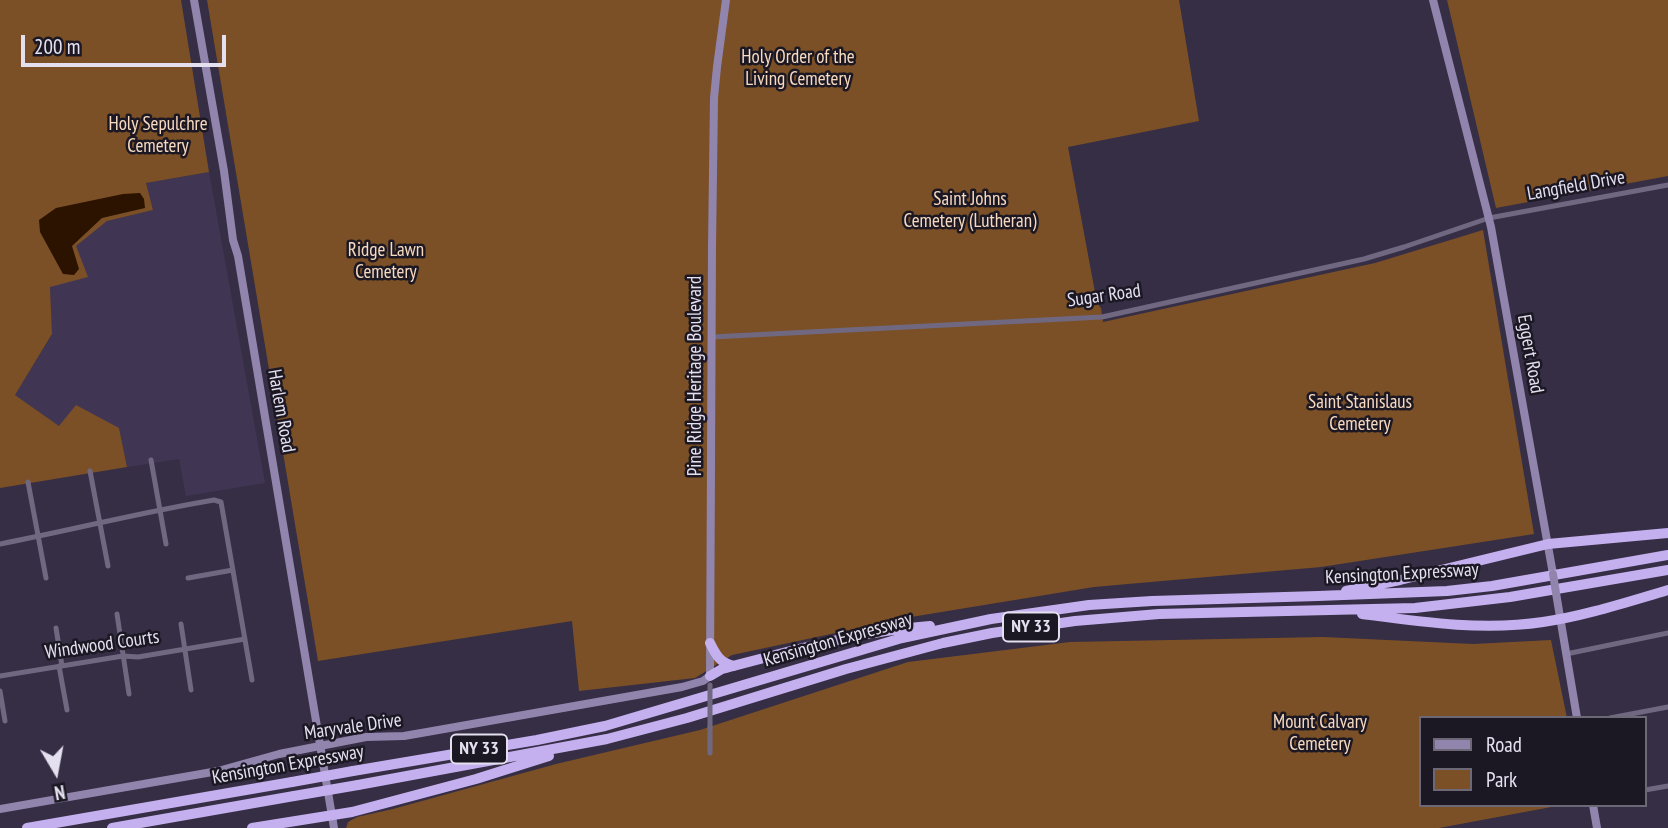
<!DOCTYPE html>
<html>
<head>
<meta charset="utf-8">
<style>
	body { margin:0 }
	#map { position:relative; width:1668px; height:828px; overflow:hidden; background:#362e45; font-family:"PT Sans Narrow",sans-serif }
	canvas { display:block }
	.legend { position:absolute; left:1419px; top:716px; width:228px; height:91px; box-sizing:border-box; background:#1c1823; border:2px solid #6c6875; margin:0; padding:9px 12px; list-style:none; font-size:21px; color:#e5e0ef }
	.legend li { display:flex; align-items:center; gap:14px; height:35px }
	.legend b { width:35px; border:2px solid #6c6875 }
	.north { position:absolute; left:21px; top:737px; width:70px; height:70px; -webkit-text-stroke:5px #1c1823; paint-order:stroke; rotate:170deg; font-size:19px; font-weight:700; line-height:28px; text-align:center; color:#e5e0ef }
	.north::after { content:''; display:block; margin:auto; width:24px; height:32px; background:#e5e0ef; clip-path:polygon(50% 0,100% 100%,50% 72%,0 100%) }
	.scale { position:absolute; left:21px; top:35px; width:205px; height:32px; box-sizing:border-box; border:4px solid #e5e0ef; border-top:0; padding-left:9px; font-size:21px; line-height:24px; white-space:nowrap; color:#e5e0ef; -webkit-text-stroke:5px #1c1823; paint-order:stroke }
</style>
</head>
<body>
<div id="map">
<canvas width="1668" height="828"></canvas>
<ul class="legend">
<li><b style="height:9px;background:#9285ad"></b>Road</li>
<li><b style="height:19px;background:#7b5026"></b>Park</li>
</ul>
<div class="north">N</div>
<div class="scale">200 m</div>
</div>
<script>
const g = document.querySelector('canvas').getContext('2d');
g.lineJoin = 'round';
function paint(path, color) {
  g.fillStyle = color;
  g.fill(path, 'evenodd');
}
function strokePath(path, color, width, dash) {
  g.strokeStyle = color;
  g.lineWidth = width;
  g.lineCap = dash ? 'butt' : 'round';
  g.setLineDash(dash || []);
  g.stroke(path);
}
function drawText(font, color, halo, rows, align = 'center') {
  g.font = font + ' "PT Sans Narrow",sans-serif';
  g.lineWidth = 5;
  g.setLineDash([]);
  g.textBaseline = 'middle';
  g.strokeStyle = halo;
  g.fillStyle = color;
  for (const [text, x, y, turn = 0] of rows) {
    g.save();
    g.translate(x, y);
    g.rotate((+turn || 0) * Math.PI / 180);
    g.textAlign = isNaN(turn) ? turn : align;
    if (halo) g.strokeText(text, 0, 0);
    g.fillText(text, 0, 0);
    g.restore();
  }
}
paint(new Path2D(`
	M 209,172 L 265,483 L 186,496 L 179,459 L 127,467 L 119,428 L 59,426 L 15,395 L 52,335 L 50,287 L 76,246 L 107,221 L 153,210 L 146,183 Z`), '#403654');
paint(new Path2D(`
	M 0,0 L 181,0 L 209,172 L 146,183 L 153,210 L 107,221 L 76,246 L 88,277 L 50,287 L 52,334 L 15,395 L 59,426 L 76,405 L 119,428 L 127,467 L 0,488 Z
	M 207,0 L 1179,0 L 1199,121 L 1068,147 L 1097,303 L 1101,308 L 1103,322 L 1375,263 L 1483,230 L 1534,534 L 1321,567 L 1094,587 L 911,617 L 732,655 L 695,678 L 579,691 L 572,621 L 318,661 Z
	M 1447,0 L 1668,0 L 1668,176 L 1496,208 Z
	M 1323,637 L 1473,644 L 1551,640 L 1567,718 L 1421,718 L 1421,805 L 1562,805 L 1439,828 L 346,828 L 348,822 L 357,817 L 393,809 L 556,764 L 700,730 L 908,662 L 1070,642 Z`), '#7b5026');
paint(new Path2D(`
	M 140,193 L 144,199 L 145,208 L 102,218 L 72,246 L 79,269 L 74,275 L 63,274 L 40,232 L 39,220 L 56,208 L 123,194 Z`), '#2b1300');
strokePath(new Path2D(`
	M 712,337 L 1102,317 L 1364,259 L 1404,247 L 1489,218 L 1668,185
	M 151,460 L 166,544
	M 90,471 L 108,566
	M 28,482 L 46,578
	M 0,544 C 72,530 142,512 214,500 L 221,502 L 252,680
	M 188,578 L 233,570
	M 117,614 L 129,694
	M 181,624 L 191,690
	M 56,628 L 62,666
	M 1566,654 L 1668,633
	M 59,666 L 67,710
	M 0,676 L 123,656 L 138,657 L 245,639
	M 0,691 L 5,721
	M 1610,718 L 1668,707
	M 710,753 L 710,727
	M 1645,790 L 1668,786`), '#706881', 5);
strokePath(new Path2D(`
	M 194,0 L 224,171 L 233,240 L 238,256 L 334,828
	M 1433,0 L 1491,227 L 1553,574
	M 1556,593 L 1577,718
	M 1593,805 L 1597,828
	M 0,809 L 218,771 L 279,754 L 366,737 L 404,736 L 427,732 L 682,687 L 703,681 L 710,676 L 712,247 L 714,98 L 717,67 L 726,0`), '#9285ad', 8);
strokePath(new Path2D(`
	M 1346,591 L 1400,580 L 1548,544 L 1668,533
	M 1362,614 C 1422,622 1483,631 1543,622 C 1585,616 1627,602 1668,590
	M 710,643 C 716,655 720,663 734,666
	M 710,676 L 722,669 C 790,651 860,631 930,626
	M 353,771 L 537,740 L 605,726 L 902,638 L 991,619 L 1089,605 L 1152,601 L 1318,596 L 1447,591 L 1492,586 L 1668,555
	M 358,785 L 607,739 L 687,718 L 846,669 L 943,643 L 992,633 L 1075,621 L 1159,614 L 1415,608 L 1510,597 L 1668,570
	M 27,828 L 292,782
	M 112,828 L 294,796
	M 252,828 L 352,812 L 476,779 L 549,756`), '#c4b0ee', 10);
strokePath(new Path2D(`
	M 710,727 L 710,685`), '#706881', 5);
strokePath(new Path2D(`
	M 1553,574 L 1556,593`), '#9285ad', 8);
strokePath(new Path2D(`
	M 292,782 L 353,771
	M 294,796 L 358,785`), '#c4b0ee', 10);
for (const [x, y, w] of [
	[1031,627,56],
	[479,749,56]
]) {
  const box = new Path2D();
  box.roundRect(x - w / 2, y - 14.5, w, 29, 5);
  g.fillStyle = '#1c1823';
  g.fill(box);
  strokePath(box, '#e5e0ef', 2);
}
drawText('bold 18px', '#e5e0ef', null, [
	["NY 33",1031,627],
	["NY 33",479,749]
]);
drawText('19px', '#f7dac0', '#1c1823', [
	["Holy Order of the",798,58],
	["Living Cemetery",798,80],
	["Holy Sepulchre",158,125],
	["Cemetery",158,147],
	["Saint Johns",970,200],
	["Cemetery (Lutheran)",970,222],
	["Ridge Lawn",386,251],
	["Cemetery",386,273],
	["Saint Stanislaus",1360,403],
	["Cemetery",1360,425],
	["Mount Calvary",1320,723],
	["Cemetery",1320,745]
]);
drawText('19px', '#e5e0ef', '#1c1823', [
	["Langfield Drive",1576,186,-10],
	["Sugar Road",1104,296,-8],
	["Eggert Road",1530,354,80],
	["Pine Ridge Heritage Boulevard",696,376,-90],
	["Harlem Road",281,411,80],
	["Kensington Expressway",1402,574,-3],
	["Kensington Expressway",838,640,-16],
	["Windwood Courts",102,645,-8],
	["Maryvale Drive",353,727,-8],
	["Kensington Expressway",288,765,-10]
]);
</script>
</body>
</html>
